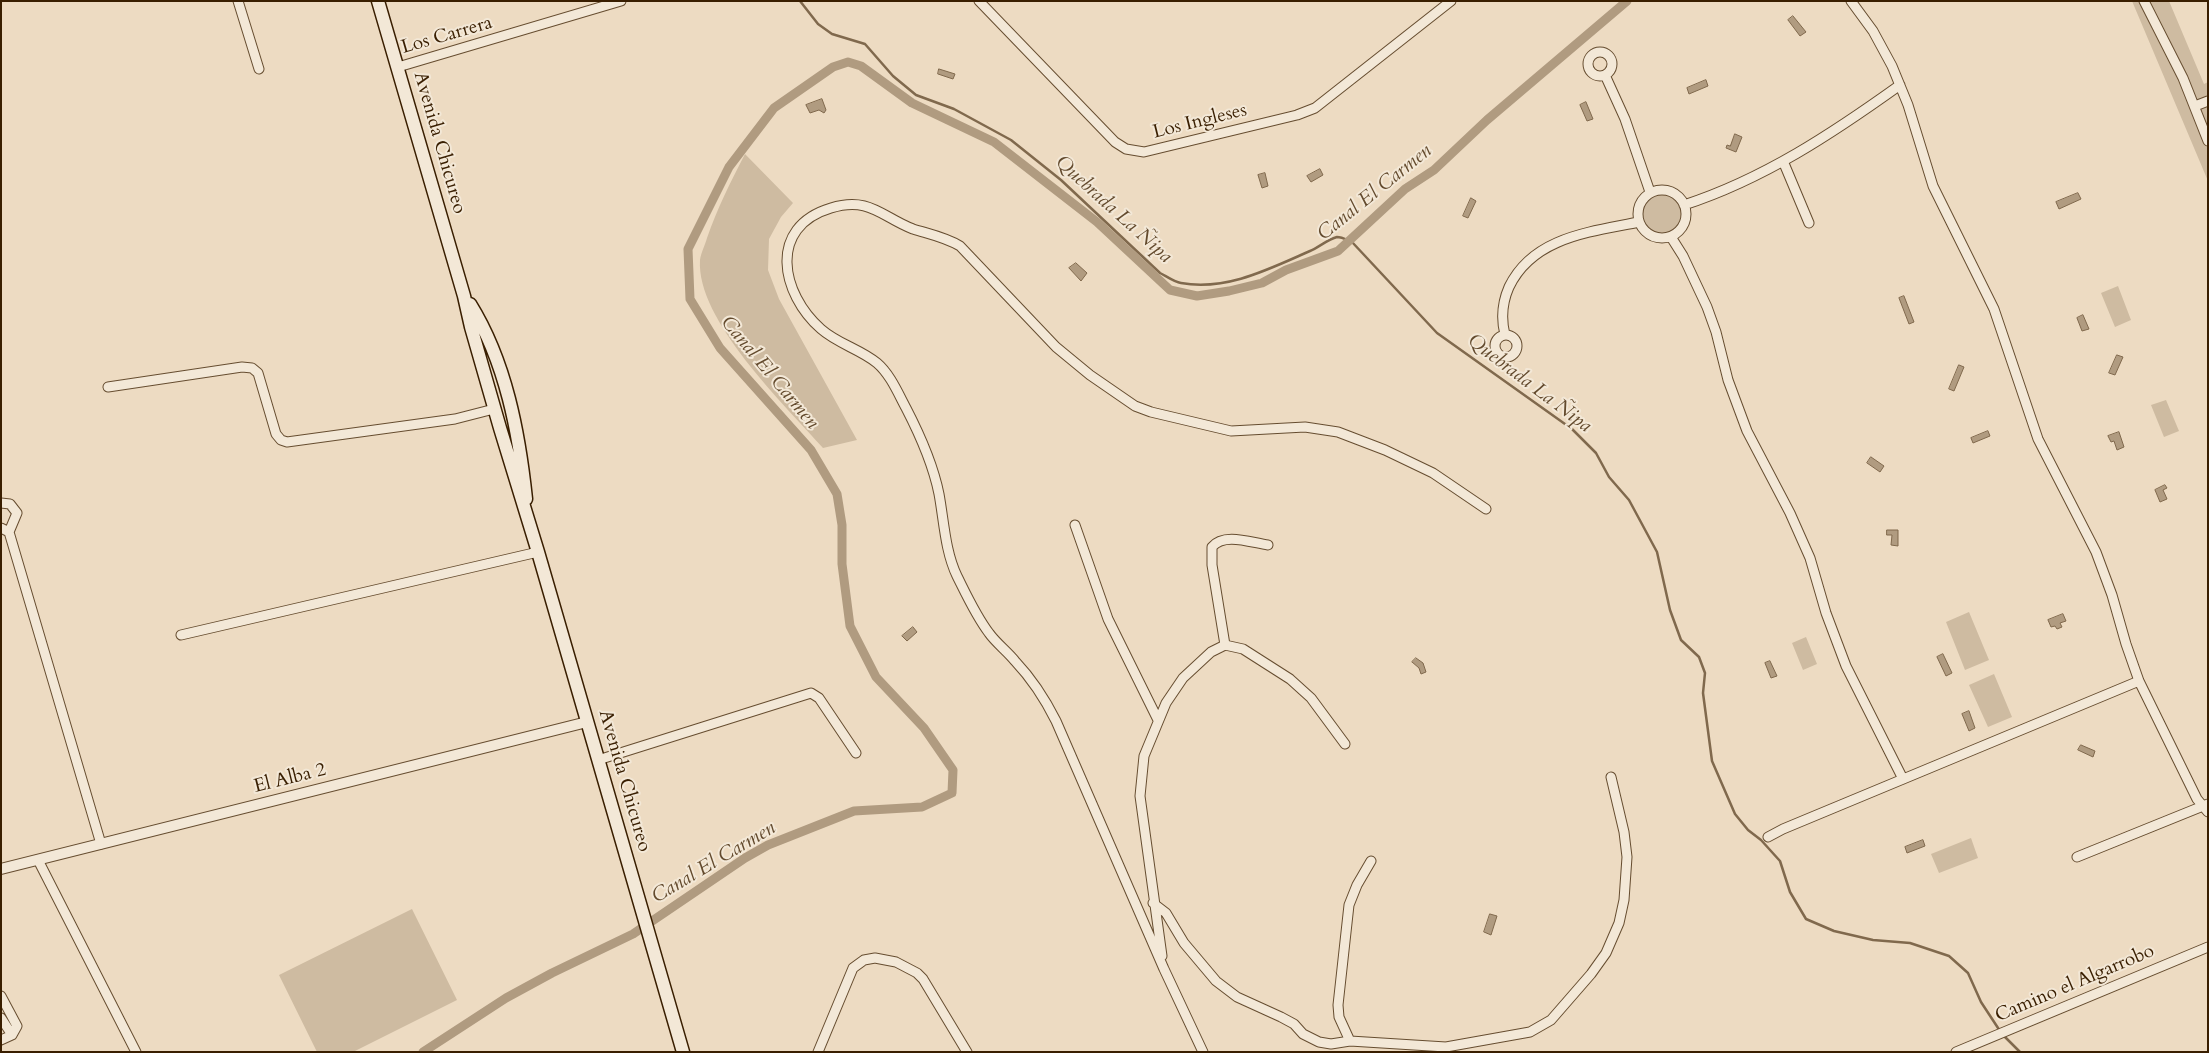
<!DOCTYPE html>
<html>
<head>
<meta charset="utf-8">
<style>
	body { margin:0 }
	#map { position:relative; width:2209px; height:1053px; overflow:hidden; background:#eddbc2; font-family:Cardo,serif }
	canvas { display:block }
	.frame { position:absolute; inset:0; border:2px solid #391e00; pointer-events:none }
</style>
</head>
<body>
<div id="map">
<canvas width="2209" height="1053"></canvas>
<div class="frame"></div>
</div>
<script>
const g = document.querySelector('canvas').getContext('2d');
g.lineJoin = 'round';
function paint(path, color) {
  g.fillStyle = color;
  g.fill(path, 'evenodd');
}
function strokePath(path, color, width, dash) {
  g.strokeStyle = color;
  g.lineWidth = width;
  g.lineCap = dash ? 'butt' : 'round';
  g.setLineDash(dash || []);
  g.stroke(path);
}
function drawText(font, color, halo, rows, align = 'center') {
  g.font = font + ' Cardo,serif';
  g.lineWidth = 4;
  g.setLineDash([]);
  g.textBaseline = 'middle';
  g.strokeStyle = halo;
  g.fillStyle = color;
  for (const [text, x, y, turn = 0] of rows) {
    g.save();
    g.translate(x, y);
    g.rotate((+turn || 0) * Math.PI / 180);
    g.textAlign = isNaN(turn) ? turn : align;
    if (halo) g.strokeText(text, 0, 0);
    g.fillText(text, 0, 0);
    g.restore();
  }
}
paint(new Path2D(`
	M 2132,1 L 2169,1 L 2204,84 L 2208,82 L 2208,181 Z
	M 745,154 L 793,203 L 781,217 L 769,239 L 768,270 L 779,299 L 857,440 L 823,448 C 785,405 696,320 700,260 C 701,253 705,245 707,238 C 717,209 731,181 745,154 Z
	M1641 214a20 20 0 1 1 40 0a20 20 0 1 1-40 0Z
	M 2118,286 L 2131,320 L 2115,327 L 2101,293 Z
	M 2166,400 L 2179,431 L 2164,437 L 2151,405 Z
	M 1969,612 L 1989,660 L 1965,670 L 1946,622 Z
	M 1806,637 L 1817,664 L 1803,670 L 1792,643 Z
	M 1994,674 L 2012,717 L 1988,727 L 1969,685 Z
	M 1971,838 L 1978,858 L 1939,873 L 1931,854 Z
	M 412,909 L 457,1000 L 353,1052 L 317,1052 L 279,975 Z`), '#cebba1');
const water = new Path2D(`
	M 1793,16 L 1806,32 L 1800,36 L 1788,20 Z
	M 939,69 L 955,74 L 953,79 L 938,74 Z
	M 1706,80 L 1708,86 L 1689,94 L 1687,88 Z
	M 822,99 L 826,110 L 824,113 L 819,110 L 810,113 L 806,105 Z
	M 1586,102 L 1593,119 L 1587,121 L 1580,105 Z
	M 1735,134 L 1742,137 L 1736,152 L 1726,148 L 1727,145 L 1730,146 Z
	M 1320,169 L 1323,175 L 1311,182 L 1307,176 Z
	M 1265,173 L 1268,186 L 1262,188 L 1258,175 Z
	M 2078,193 L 2081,199 L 2059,209 L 2056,202 Z
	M 1471,198 L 1476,201 L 1468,218 L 1463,216 Z
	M 1076,263 L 1087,273 L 1081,281 L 1069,268 Z
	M 1904,296 L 1914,322 L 1909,324 L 1899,298 Z
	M 2083,315 L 2089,329 L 2082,331 L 2077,318 Z
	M 2117,355 L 2123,357 L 2115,375 L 2109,373 Z
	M 1959,365 L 1964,367 L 1954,391 L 1949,389 Z
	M 1988,431 L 1990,436 L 1973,443 L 1971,438 Z
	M 2119,432 L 2124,447 L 2117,450 L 2114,441 L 2111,442 L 2108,436 Z
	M 1871,457 L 1884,466 L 1880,472 L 1867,463 Z
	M 2165,485 L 2167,488 L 2163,490 L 2167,499 L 2160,502 L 2155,490 Z
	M 1887,530 L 1898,530 L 1898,546 L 1891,545 L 1892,535 L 1887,535 Z
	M 2063,614 L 2066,621 L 2060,623 L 2062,627 L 2057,629 L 2055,626 L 2051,627 L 2048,620 Z
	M 913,627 L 917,632 L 907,641 L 902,636 Z
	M 1943,654 L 1952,673 L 1946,676 L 1937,657 Z
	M 1416,658 L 1423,663 L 1426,672 L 1421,674 L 1419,668 L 1412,662 Z
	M 1770,661 L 1777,676 L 1771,678 L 1765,663 Z
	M 1969,711 L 1975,728 L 1969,731 L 1962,714 Z
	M 2081,745 L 2095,751 L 2093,757 L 2078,750 Z
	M 1923,840 L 1925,846 L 1907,853 L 1905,847 Z
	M 1490,914 L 1497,916 L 1491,935 L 1484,932 Z`);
paint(water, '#b09b80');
strokePath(water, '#80694d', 1);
strokePath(new Path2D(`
	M 800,1 L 818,24 L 832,34 L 865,44 L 893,76 L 916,95 L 954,109 L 1011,140 L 1061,180 L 1160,273 C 1166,276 1174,282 1181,283 C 1227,291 1269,269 1310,251 C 1318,248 1328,239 1337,237 C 1342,237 1347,240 1352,242 L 1437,333 L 1572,429 L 1596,453 L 1609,477 L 1629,500 L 1657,552 L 1670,610 L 1681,640 L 1699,657 L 1705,673 L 1703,693 L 1712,761 L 1735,814 L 1748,830 L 1761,840 L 1780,861 L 1790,892 L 1806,919 L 1834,931 L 1873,940 L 1910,943 L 1949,956 L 1968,973 L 1981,1002 L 2000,1031
	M 2003,1035 L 2020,1052`), '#80694d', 2.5);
strokePath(new Path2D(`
	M 423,1052 L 506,998 L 552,973 L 633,934 L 745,858 L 768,845 L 854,811 L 922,807 L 952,793 L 953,770 L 924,728 L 876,677 L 850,626 L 842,564 L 842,525 L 837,494 L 811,450 L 720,348 L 690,299 L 688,249 L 729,167 L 774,108 L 833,67 L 848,62 L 861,66 L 912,103 L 994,142 L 1097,222 L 1170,290 L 1197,296 L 1229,291 L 1262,283 L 1286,270 L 1338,251 L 1405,189 L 1434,170 L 1487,120 L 1627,1`), '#b09b80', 9);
const minor = new Path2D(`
	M 238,1 L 259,69
	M 979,1 L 1115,142 L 1126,149 L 1144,152 L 1297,115 L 1315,108 L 1451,1
	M 1851,1 L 1873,31 L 1892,66 L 1908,105 L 1933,186 L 1994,309 L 2038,439 L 2096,552 L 2112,595 L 2126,644 L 2139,681 L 2197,799 L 2208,812
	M 2144,1 L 2183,78 L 2208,141
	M1588 64a12 12 0 1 1 24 0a12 12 0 1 1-24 0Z
	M 398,67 L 621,1
	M 1605,75 L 1625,119 L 1650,192
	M 2195,106 L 2208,101
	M 1783,161 L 1809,223
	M1638 214a24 24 0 1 1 48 0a24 24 0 1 1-48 0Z
	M 1684,205 C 1764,179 1833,133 1900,85
	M 1671,237 L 1683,256 L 1707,307 L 1716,332 L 1728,380 L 1747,431 L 1790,513 L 1810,558 L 1826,613 L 1846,666 L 1903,779
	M 1505,335 C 1501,319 1502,303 1509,287 C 1533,237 1590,232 1639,222
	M1495 346a11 11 0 1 1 22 0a11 11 0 1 1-22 0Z
	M 108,387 L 242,367 L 252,368 L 258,373 L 276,434 L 281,440 L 287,442 L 455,419 L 494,409
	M 1,503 L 10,504 L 17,513 L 9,532
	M 1075,525 L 1108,619 L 1158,720
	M 1,528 L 9,532 L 101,844
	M 181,635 L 538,552
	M 1225,645 L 1212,565 L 1212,547 C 1224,532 1252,543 1268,545
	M 598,760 L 811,693 L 819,698 L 856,753
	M 1768,837 L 1783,829 L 2139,681
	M 2077,857 L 2208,804
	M 38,860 L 136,1052
	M 1153,903 L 1166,913 L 1184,943 L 1216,981 L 1237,997 L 1281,1017 L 1294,1024 L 1303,1034 L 1319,1042 L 1331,1044 L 1350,1041 L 1446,1047 L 1530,1032 L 1551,1020 L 1591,974 L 1606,953 L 1619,923 L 1624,900 L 1627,857 L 1624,832 L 1611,777
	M 1162,956 L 1140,796 L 1144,756 L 1166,703 L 1183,678 L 1211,652 L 1225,645 L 1243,649 L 1290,679 L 1311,698 L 1345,744
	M 1,996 L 17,1026 L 12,1035 L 1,1040
	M 1,1018 L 12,1035
	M 1350,1041 L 1339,1017 L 1338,1005 L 1349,905 L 1357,885 L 1371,861
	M 818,1052 L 853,968 L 864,960 L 875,958 L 896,962 L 917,973 L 923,979 L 967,1052
	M 1203,1052 L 1164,969 L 1056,721 C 1045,699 1032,679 1015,661 C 1007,651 996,643 989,633 C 976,616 966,594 957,576 C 945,551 944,521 939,494 C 933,464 920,435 906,408 C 898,393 890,374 877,363 C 860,349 838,344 821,329 C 781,294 767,227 831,208 C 869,196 882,217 913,229 C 929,234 945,237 960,246 L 1056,347 L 1090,375 L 1135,406 L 1151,412 L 1231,431 L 1305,427 L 1338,432 L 1385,450 L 1433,473 L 1486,509
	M 1956,1052 L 2208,947`);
const tertiary = new Path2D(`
	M 1,869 L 587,722`);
const secondary = new Path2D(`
	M 378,1 L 464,296 L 471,327 L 500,428 L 538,552 L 683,1052
	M 470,304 C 506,362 519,433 526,499`);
strokePath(minor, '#664d30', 11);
strokePath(tertiary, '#664d30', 12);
strokePath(secondary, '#391e00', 15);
strokePath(minor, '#f3e8d7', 9);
strokePath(tertiary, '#f3e8d7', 10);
strokePath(secondary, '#f3e8d7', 12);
drawText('19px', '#391e00', '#f3e8d7', [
	["Los Carrera",447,36,-16],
	["Los Ingleses",1200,122,-14],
	["Avenida Chicureo",439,143,74],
	["El Alba 2",290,779,-14],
	["Avenida Chicureo",624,781,74],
	["Camino el Algarrobo",2075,984,-23]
]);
drawText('italic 20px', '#634a2d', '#f3e8d7', [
	["Canal El Carmen",1375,193,-39],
	["Quebrada La Ñipa",1113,210,42],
	["Canal El Carmen",769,373,50],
	["Quebrada La Ñipa",1529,384,37],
	["Canal El Carmen",714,863,-31]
]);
</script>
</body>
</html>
